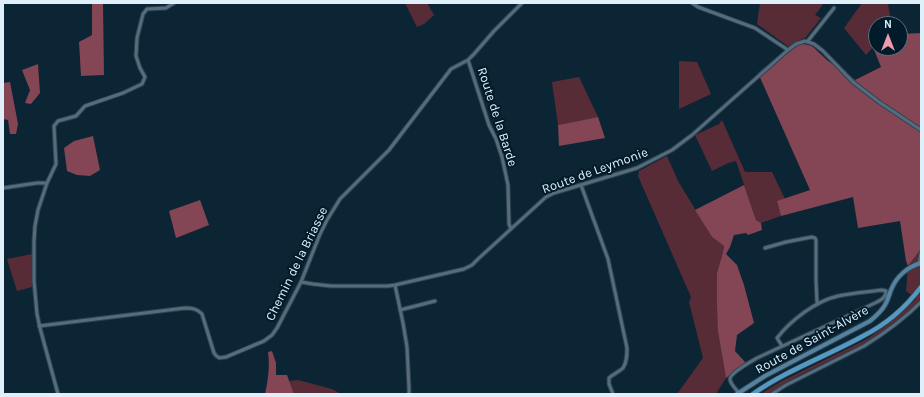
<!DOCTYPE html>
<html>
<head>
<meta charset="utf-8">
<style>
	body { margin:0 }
	#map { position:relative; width:924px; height:397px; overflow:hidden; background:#0b2534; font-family:Karla,sans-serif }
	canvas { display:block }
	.frame { position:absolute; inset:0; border:4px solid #e0f0fa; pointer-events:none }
	.north { position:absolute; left:868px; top:16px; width:40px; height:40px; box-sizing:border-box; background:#021b2a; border:1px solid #5b707d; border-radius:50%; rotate:0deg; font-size:11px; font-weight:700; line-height:16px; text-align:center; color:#e0f0fa }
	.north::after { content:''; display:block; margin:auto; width:14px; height:18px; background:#f29aad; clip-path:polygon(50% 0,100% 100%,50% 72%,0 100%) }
</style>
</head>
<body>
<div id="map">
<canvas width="924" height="397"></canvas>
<div class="frame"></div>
<div class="north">N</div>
</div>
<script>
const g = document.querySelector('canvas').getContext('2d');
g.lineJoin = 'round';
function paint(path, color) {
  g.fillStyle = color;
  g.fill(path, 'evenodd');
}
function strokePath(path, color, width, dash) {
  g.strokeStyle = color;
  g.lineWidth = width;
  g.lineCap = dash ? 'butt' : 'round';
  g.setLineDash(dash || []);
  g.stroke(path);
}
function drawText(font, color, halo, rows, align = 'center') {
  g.font = font + ' Karla,sans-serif';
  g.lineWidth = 4;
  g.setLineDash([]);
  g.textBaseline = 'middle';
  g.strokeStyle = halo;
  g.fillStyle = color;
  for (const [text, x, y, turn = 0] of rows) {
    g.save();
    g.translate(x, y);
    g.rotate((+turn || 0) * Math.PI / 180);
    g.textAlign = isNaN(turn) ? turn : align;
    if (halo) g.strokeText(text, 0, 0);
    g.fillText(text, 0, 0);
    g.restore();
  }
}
paint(new Path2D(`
	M 405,3 L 427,3 L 434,15 L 424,24 L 417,27 Z
	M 760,3 L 824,3 L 815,15 L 821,18 L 806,37 L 797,42 L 795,42 L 789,47 L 757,24 Z
	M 862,3 L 888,3 L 891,24 L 876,24 L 876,45 L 873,47 L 866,55 L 844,28 Z
	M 679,61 L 697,62 L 711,94 L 679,109 Z
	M 579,77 L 598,117 L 558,125 L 552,82 Z
	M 722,120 L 745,172 L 772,172 L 785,199 L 777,201 L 781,216 L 761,223 L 756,220 L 736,161 L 728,163 L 712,171 L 695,135 L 719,124 Z
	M 667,156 L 678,181 L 712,237 L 724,246 L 723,252 L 717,273 L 718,332 L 726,378 L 716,394 L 677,394 L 703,358 L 689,302 L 691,297 L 638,176 L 639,171 Z
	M 921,249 L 921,302 L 919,301 L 892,326 L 863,344 L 798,376 L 768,394 L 761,394 L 780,382 L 867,339 L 884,327 L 916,299 L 906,291 L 908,266 Z
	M 32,254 L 32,287 L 17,291 L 7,259 Z
	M 298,380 L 332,389 L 341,394 L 294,394 L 289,381 Z`), '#582c36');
paint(new Path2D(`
	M 92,3 L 103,3 L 104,75 L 81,76 L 79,42 L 92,35 Z
	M 921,33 L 921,249 L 908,266 L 906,261 L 900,221 L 858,228 L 853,197 L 781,216 L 777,201 L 810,190 L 758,73 L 795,42 L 812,46 L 828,61 L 845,71 L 855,80 L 881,67 L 873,47 L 876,45 L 876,48 L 900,48 L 900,34 Z
	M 38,64 L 40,93 L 31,104 L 25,103 L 30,90 L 22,70 Z
	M 10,82 L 18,124 L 16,134 L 10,134 L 8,120 L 3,119 L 3,83 Z
	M 598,117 L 605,138 L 559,146 L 558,125 Z
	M 93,136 L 100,170 L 90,176 L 77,175 L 67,171 L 64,148 L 74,141 Z
	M 744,185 L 756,220 L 761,223 L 762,230 L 748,235 L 746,233 L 734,235 L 730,247 L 726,254 L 737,265 L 744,285 L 754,323 L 737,335 L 735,351 L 746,363 L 726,378 L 718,332 L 717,307 L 717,273 L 723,252 L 724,246 L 712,237 L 695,210 Z
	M 200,200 L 209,225 L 176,238 L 169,211 Z
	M 272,351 L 276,363 L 276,375 L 287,375 L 294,394 L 265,394 C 268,381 270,366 268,352 Z`), '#844554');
const street = new Path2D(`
	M 692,3 L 698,7 L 755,28 L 788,50
	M 807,42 L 834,8
	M 468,60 L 489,125 L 496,139 L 502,157 L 508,185 L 509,224 L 511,229
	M 581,185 L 608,259 L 627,348 C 627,355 627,362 623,368 C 619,372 613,374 609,378 L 609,384 L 613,394
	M 3,188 L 37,183 L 47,183
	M 765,248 L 786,242 L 812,237 L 815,238 L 816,240 L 816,280 L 817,302 L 819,303
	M 919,264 L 921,253
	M 301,282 L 313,284 L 331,286 L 388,286 L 395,285 L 464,269 L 472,265 L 478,259 L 546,197 L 554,193 L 637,168 L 672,150 L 692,135 L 788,50 L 796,44 L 805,41 L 814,44 L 823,51 L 853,82 L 879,102 L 921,130
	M 395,285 L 403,323 L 407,347 L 409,388 L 409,394
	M 400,310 L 435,301
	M 39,326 L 185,308 C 193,308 197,309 202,314 L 214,353 C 218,359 220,358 226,357 L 264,341 L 272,335 L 277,328 L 301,282 L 320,234 L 327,220 L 340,199 L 389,150 L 441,82 L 451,69 L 468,60 L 474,54 L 494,31 L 522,3
	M 739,393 C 736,389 730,384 730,379 C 730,373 752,361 757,358 L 875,303 C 881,300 886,298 886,291 L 882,290 C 867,292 852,293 838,296 C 816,301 791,320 777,338 L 782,346
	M 58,394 L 40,328 L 37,314 L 34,281 L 34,241 L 35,226 L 38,210 L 47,183 L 56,164 L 54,126 L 58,121 L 76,116 L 85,106 L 123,93 L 142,84 L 145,77 L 140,68 L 136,56 L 137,38 L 143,14 L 147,9 L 166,8 L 174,3
	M 772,394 L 786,385 L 864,346 C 885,333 904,319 921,302`);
const secondary = new Path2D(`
	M 737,394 L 765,376 L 870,321 C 876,316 881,312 885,305 C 888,300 889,295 891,290 C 896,277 907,267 921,263`);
const primary = new Path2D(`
	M 753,394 C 787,370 827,356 863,336 C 885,325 906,307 921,287`);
strokePath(street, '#31404c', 5);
strokePath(secondary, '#31404c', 6);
strokePath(primary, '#31404c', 6);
strokePath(street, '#526d7f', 3);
strokePath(secondary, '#5383a1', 4);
strokePath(primary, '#5499c2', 4.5);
drawText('13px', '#e0f0fa', '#021b2a', [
	["Route de la Barde",497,117,72],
	["Route de Leymonie",595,171,-20],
	["Chemin de la Briasse",297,264,-64],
	["Route de Saint-Alvère",812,340,-29]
]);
</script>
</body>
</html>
